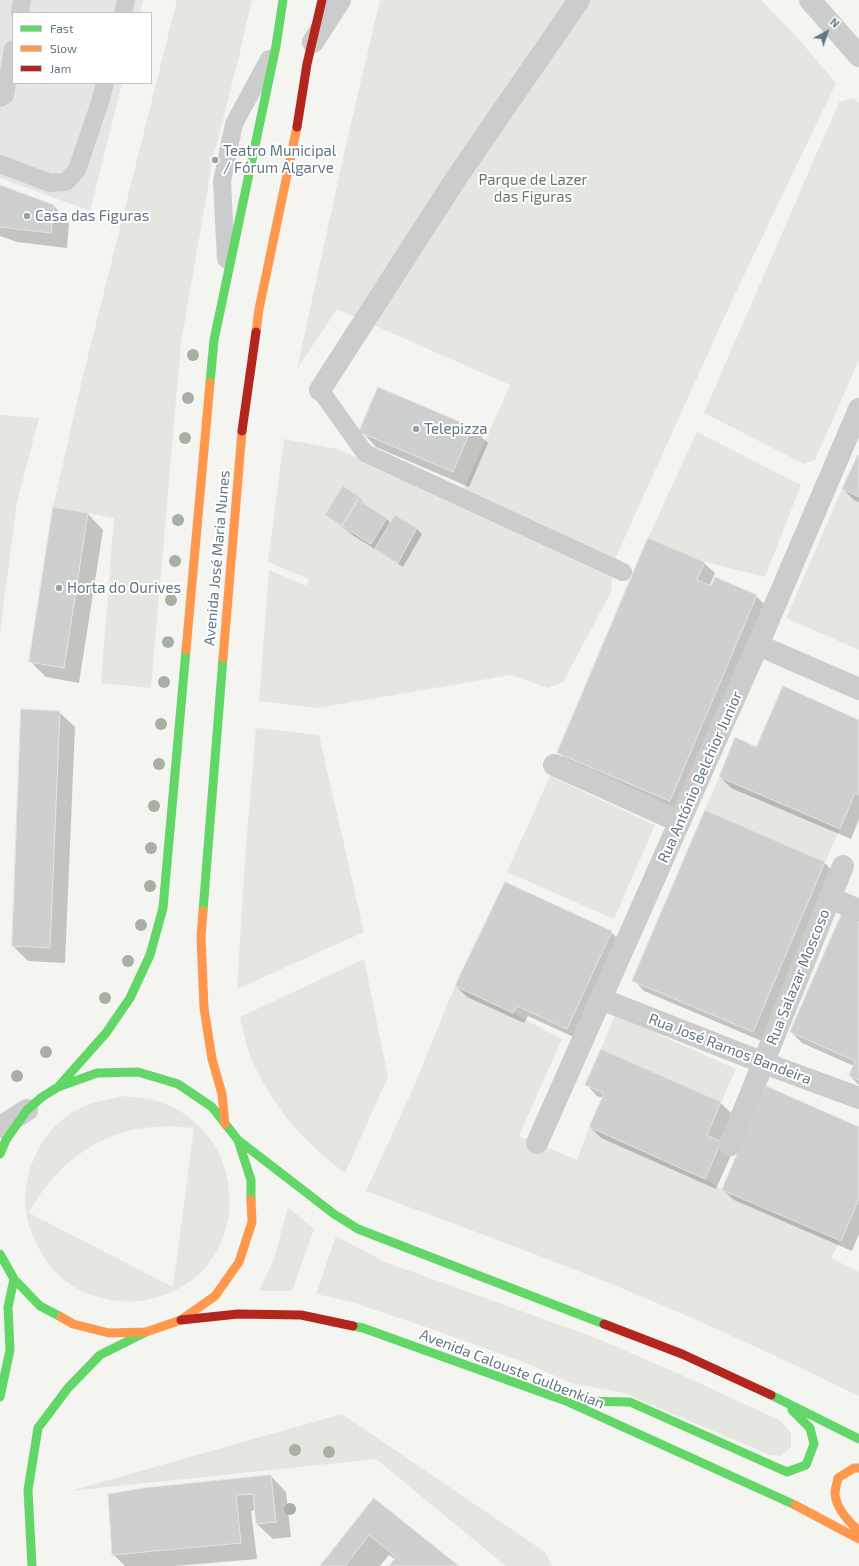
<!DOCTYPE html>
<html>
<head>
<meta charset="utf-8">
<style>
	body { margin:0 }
	#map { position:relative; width:859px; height:1566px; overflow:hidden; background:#f4f4f1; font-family:"Exo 2",sans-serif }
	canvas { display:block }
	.legend { position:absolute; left:12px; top:12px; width:140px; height:72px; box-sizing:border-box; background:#fff; border:1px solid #c0c8cd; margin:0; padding:5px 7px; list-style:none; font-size:12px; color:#627683 }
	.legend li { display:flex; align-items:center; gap:8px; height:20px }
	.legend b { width:20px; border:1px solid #c0c8cd }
	.north { position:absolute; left:807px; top:12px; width:40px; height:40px; -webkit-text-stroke:3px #fff; paint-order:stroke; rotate:40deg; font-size:11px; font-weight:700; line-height:16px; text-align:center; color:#627683 }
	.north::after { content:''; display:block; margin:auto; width:14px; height:18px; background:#627683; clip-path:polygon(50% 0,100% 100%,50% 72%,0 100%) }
</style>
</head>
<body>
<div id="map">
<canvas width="859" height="1566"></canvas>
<ul class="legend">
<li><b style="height:5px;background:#63d668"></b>Fast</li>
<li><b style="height:5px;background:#ff974d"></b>Slow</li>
<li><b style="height:5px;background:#b3261e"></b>Jam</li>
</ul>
<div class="north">N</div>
</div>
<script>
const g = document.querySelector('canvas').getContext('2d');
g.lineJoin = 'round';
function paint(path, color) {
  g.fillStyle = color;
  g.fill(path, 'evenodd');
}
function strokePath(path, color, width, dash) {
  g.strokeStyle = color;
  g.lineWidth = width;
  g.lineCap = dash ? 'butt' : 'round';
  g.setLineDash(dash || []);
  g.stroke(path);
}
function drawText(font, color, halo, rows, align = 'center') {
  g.font = font + ' "Exo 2",sans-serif';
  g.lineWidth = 4;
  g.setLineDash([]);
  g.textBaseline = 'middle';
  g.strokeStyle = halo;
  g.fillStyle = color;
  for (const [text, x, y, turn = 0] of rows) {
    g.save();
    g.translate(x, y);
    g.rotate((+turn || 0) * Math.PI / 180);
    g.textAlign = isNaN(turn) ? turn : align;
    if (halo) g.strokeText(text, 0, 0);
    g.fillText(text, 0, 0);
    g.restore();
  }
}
paint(new Path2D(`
	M 0,0 L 143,0 L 140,13 L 13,13 L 13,83 L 122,83 L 90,211 L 0,178 Z`), '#e4e5e4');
paint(new Path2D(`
	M 177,0 L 252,0 L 240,52 L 213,158 L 181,343 L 151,688 L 101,683 L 114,518 L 53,507 L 82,380 Z
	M 380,0 L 761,0 L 795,35 L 836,83 L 734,296 L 615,559 L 463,490 L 510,385 L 337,309 L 297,369 L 345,149 Z
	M 854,98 L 859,103 L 859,360 L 815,460 L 804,464 L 704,413 L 839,102 Z
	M 0,415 L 39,418 L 17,502 L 0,632 Z
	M 697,432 L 801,485 L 765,577 L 705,562 L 648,538 Z
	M 284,439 L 338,449 L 596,563 L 612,578 L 611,592 L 563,682 L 548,688 L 511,675 L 317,708 L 259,701 L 269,570 L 306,586 L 309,579 L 268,562 Z
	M 842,489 L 859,497 L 859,650 L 786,618 Z
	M 256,728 L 319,735 L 364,932 L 237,989 L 245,858 Z
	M 550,776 L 655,825 L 614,919 L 507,872 Z
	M 719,777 L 840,829 L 825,862 L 705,810 Z
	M 364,959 L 388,1077 L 345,1173 C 300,1138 271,1106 249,1053 C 245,1041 243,1029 240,1017 Z
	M 455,986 L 513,1013 L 562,1039 L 519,1136 L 577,1160 L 589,1127 L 705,1179 L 722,1190 L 841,1241 L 831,1258 L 859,1272 L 859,1396 C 804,1369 748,1343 692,1318 C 585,1271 475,1232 366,1191 L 412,1091 Z
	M 615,1015 L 736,1069 L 721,1102 L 601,1049 Z
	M 125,1096 C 135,1098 147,1097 157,1101 C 165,1104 176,1108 183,1113 C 232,1145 245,1214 210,1261 C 207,1265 204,1270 200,1273 C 189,1284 175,1291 161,1296 C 141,1303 121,1303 101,1298 C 65,1288 46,1267 32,1234 C 15,1194 32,1141 67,1116 C 84,1103 104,1100 125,1096 ZM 169,1126 L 194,1128 L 173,1287 L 29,1213 C 49,1175 80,1147 120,1133 C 136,1128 153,1127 169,1126 Z
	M 288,1207 L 314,1229 L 292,1291 L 259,1291 L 274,1259 Z
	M 336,1236 L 385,1262 L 596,1338 L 684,1376 L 779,1420 L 791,1433 L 791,1447 L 781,1456 L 770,1455 L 621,1392 L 574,1384 L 523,1362 L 440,1332 L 352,1302 L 316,1294 Z
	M 342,1414 L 545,1552 L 552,1566 L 506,1566 L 376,1459 L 70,1491 Z`), '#e4e7df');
paint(new Path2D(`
	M 0,186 L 54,206 L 69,222 L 67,248 L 17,242 L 0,236 Z
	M 379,388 L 472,428 L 488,443 L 469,487 L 376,447 L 361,431 Z
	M 859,456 L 859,502 L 854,500 L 843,489 Z
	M 359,498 L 364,503 L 363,504 L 387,519 L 391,524 L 395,517 L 417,529 L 422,534 L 403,567 L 354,536 L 327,515 Z
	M 88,514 L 103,530 L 79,683 L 46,677 L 30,661 Z
	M 704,563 L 715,573 L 709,587 L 756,596 L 767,607 L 681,811 L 569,763 L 559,753 Z
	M 59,712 L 75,727 L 65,963 L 28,961 L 13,946 Z
	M 859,721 L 859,819 L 851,839 L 731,788 L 720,777 Z
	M 825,863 L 835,874 L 764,1042 L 644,991 L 634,980 Z
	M 859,922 L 859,1085 L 850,1076 L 854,1066 L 802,1043 L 791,1032 Z
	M 611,932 L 622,943 L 578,1039 L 528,1016 L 524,1023 L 467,997 L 456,986 Z
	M 601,1051 L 721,1103 L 732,1114 L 719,1142 L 732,1153 L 716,1189 L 601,1138 L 590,1127 L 603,1098 L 597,1096 L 587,1085 Z
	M 859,1128 L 859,1234 L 852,1251 L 734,1200 L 723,1190 Z
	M 271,1476 L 286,1492 L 291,1537 L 273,1539 L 257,1524 L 256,1510 L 251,1511 L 257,1559 L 174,1566 L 125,1566 L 113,1554 Z
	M 374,1500 L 458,1566 L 390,1566 L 395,1559 L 389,1555 L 380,1566 L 322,1566 Z`), '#0003');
const building = new Path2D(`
	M 0,185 L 54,205 L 51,233 L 0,227 Z
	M 378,387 L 472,427 L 453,472 L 359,432 Z
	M 858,455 L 859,455 L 859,497 L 842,489 Z
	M 343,486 L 360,497 L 342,526 L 325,515 Z
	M 358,500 L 387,518 L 371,544 L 342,526 Z
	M 53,507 L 88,513 L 64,668 L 29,662 Z
	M 395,515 L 417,528 L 398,563 L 375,549 Z
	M 648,538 L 705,562 L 697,580 L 711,586 L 715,577 L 757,595 L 670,801 L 557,753 Z
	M 783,686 L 859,720 L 859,795 L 855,793 L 840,829 L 719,777 L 735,737 L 756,747 Z
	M 21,709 L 60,711 L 50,948 L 12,946 Z
	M 705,810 L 825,862 L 753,1032 L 632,981 Z
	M 505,882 L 612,931 L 567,1029 L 517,1006 L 513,1013 L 455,986 Z
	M 842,913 L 859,921 L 859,1080 L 849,1076 L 855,1061 L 790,1032 Z
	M 601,1049 L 721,1102 L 707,1135 L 721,1142 L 705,1179 L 589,1127 L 604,1093 L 585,1085 Z
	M 766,1086 L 859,1127 L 859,1199 L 841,1241 L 722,1190 Z
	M 271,1475 L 276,1522 L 256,1524 L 253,1494 L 236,1495 L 241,1543 L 112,1555 L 108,1494 L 144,1488 Z
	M 374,1498 L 459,1566 L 389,1566 L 396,1557 L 369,1535 L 345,1566 L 320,1566 Z`);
paint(building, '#cecfcf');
strokePath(building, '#e3e3e1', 1);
strokePath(new Path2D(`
	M 20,13 L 22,0
	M 123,13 L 126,0
	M 0,98 L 5,95 L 13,49
	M 0,164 L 50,183 L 66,182 L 77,170 L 100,102 L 105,83
	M 226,259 L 222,181 L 234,124 L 269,59
	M 320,390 L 365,453 L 623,572`), '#cbcdcd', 18);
strokePath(new Path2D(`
	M 810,0 L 859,56
	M 313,42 L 340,0
	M 320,390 L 455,180 L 579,0
	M 758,645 L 859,689
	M 554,765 L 680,822
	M 830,898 L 859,910
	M 601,999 L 764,1063 L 859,1098
	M 0,1127 L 27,1110
	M 537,1143 L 758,645 L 859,409
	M 730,1145 L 843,866`), '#cbcdcd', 22);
strokePath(new Path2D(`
	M 210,383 L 214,340 L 276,46 L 283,0
	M 203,911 L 223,658
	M 58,1087 L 106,1033 L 130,998 L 150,955 L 163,908 L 186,650
	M 238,1140 L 334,1214 L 358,1229 L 604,1324
	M 0,1154 L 6,1140 L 27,1110 L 42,1097 L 58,1087 L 97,1073 L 138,1072 L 178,1084 L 212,1107 L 238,1140 L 251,1180 L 251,1200
	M 0,1254 L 14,1279 L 40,1306 L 61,1317
	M 353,1326 L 363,1328 L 566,1401 L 795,1505
	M 771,1395 L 859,1439
	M 0,1397 L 10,1350 L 8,1307 L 14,1279
	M 576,1401 L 630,1402 L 787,1472 L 806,1465 L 814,1444 L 810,1428 L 792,1410
	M 32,1566 L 28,1490 L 38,1428 L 68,1388 L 100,1355 L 146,1332`), '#63d668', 9);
strokePath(new Path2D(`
	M 256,332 L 259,309 L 297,127
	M 186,650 L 210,383
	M 223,658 L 242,431
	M 203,911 L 201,937 L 204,1008 L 212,1059 L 222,1094 L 225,1124
	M 61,1317 L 73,1324 L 109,1333 L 146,1332 L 181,1320 L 215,1296 L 239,1262 L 252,1222 L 251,1200
	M 859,1468 L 854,1468 L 838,1478 C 837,1483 835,1489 835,1494 C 836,1508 849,1522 859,1531
	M 795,1505 L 859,1539`), '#ff974d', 9);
strokePath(new Path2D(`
	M 297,127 L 307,64 L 322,0
	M 242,431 L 256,332
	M 181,1320 L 238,1314 L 301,1315 L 353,1326
	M 604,1324 L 682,1354 L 771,1395`), '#b3261e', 9);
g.fillStyle = '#a6b1a2';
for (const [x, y] of [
	[193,355],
	[188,398],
	[185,438],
	[178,520],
	[175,561],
	[171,600],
	[168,642],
	[164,682],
	[161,724],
	[159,764],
	[154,806],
	[151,848],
	[150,886],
	[141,925],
	[128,961],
	[105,998],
	[46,1052],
	[17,1076],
	[295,1450],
	[329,1452],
	[290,1509]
]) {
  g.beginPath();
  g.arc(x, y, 6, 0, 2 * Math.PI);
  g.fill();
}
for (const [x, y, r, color] of [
	[215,160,4,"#95a2aa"],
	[27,216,4,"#95a2aa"],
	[416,429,4,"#95a2aa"],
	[59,588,4,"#95a2aa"]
]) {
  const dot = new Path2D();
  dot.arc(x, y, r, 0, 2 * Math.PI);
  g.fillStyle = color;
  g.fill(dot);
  strokePath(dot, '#fff', 1.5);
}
drawText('15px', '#627683', '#fff', [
	["Teatro Municipal",223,151],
	["/ Fórum Algarve",223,168],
	["Casa das Figuras",35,216],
	["Telepizza",424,429],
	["Horta do Ourives",67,588]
], 'left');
drawText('15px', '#677a61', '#fff', [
	["Parque de Lazer",533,180],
	["das Figuras",533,197]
]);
drawText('15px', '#627683', '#fff', [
	["Avenida José Maria Nunes",217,558,-85],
	["Rua António Belchior Junior",700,777,-66],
	["Rua Salazar Moscoso",798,977,-68],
	["Rua José Ramos Bandeira",730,1049,21],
	["Avenida Calouste Gulbenkian",512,1369,21]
]);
</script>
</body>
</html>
